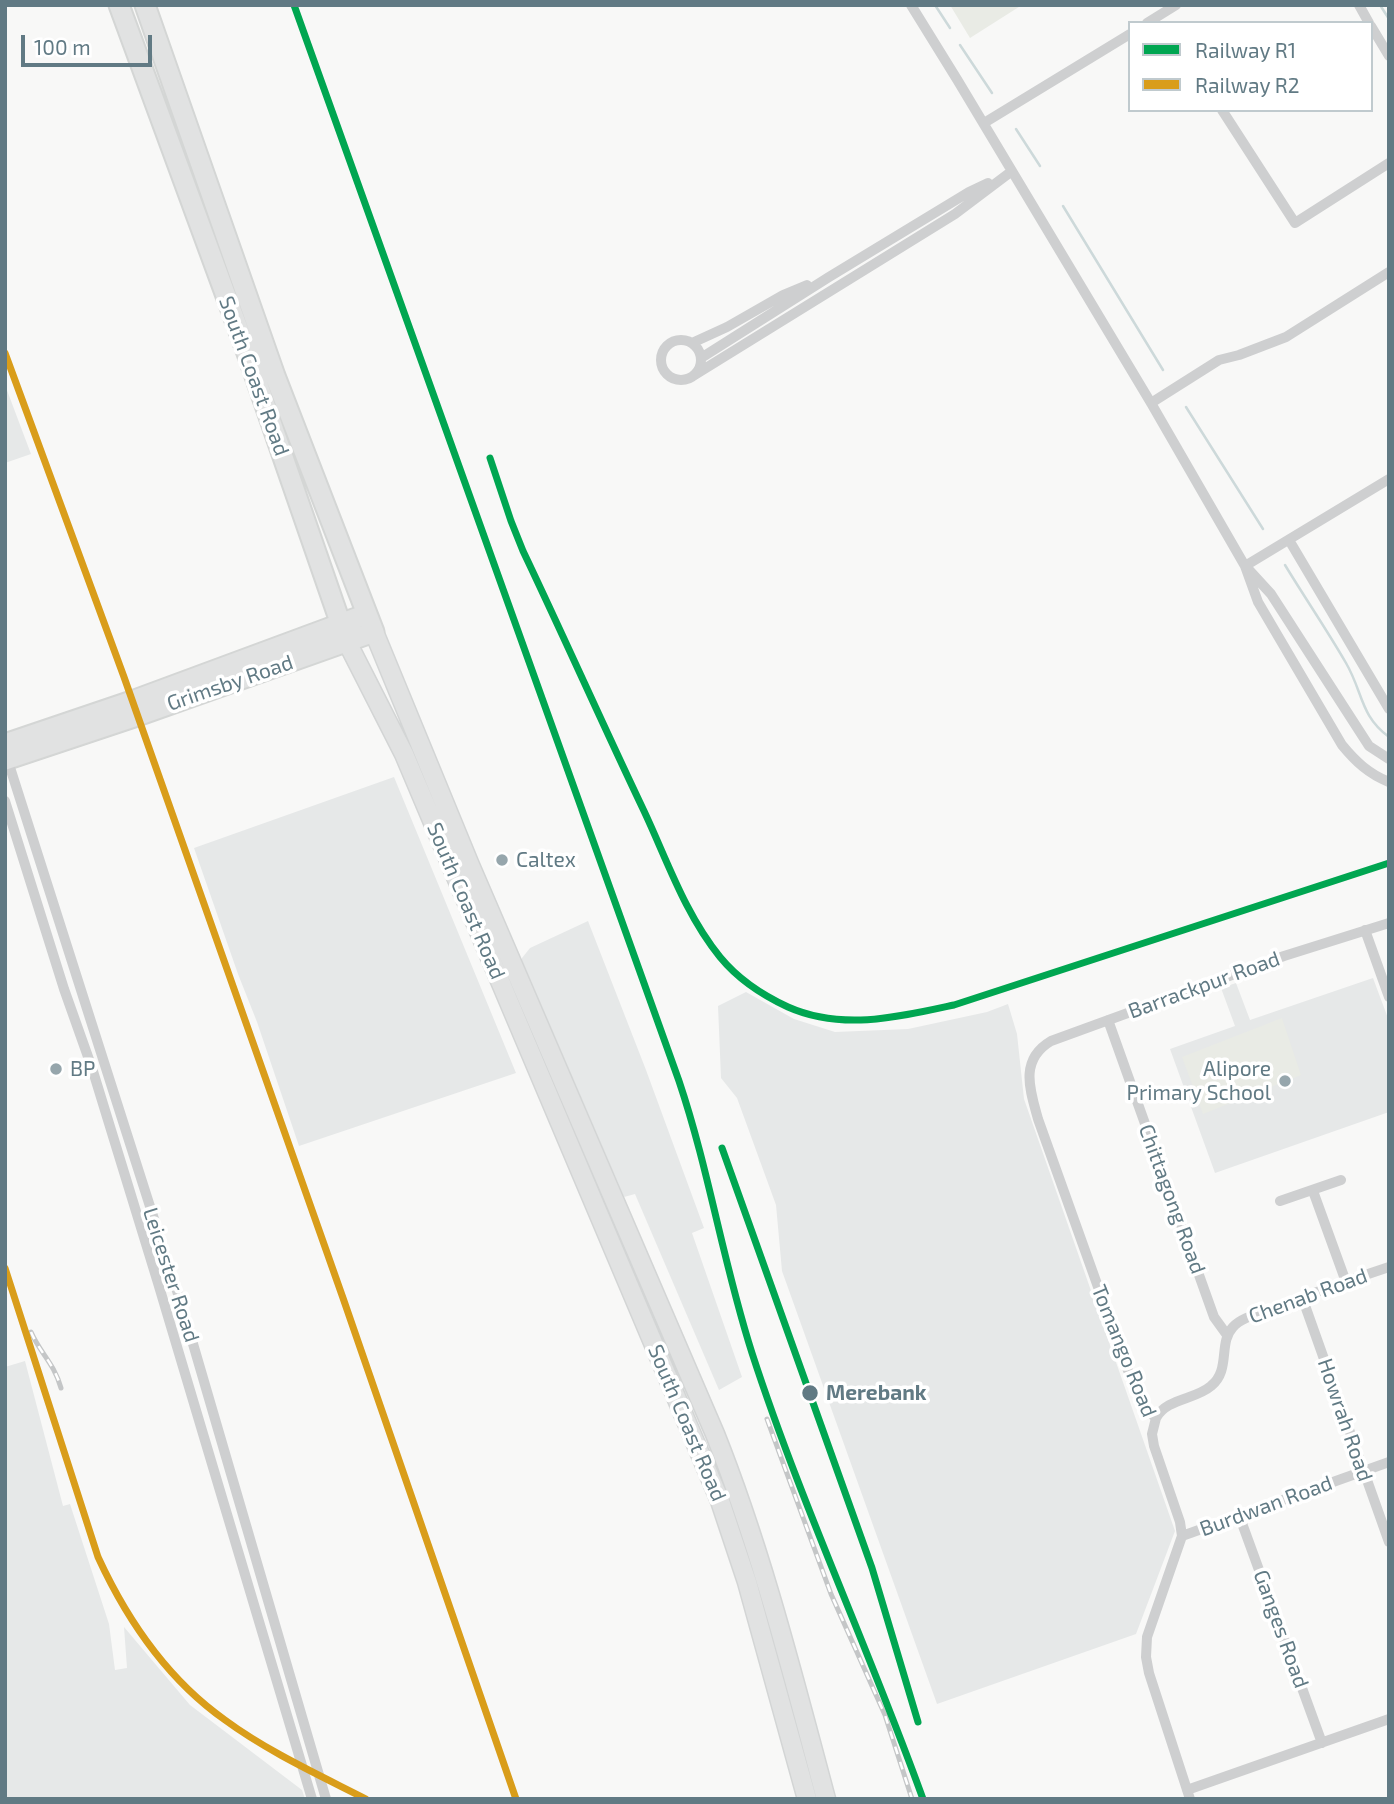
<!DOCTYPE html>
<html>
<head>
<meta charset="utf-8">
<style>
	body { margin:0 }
	#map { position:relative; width:1394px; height:1804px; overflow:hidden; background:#f8f8f7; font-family:"Exo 2",sans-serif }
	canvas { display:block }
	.frame { position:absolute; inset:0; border:7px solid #617a84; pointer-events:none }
	.legend { position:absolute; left:1128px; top:21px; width:245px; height:91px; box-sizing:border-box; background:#fff; border:2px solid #c0cace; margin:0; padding:9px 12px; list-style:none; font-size:21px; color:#617a84 }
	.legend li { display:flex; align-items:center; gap:14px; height:35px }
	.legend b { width:35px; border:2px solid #c0cace }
	.scale { position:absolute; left:21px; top:35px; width:131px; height:32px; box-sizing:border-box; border:4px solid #617a84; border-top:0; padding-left:9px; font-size:21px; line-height:24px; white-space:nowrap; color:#617a84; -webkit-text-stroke:5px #fff; paint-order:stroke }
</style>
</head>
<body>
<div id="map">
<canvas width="1394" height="1804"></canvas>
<div class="frame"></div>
<ul class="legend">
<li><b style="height:9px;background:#00a651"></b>Railway R1</li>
<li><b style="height:9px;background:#d99d1a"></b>Railway R2</li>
</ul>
<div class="scale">100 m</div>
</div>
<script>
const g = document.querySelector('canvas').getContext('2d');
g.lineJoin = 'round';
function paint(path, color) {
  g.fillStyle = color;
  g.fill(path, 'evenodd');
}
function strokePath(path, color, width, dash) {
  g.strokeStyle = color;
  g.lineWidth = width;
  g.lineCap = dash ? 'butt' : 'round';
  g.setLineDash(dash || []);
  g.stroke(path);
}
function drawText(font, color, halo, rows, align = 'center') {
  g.font = font + ' "Exo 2",sans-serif';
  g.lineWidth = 7;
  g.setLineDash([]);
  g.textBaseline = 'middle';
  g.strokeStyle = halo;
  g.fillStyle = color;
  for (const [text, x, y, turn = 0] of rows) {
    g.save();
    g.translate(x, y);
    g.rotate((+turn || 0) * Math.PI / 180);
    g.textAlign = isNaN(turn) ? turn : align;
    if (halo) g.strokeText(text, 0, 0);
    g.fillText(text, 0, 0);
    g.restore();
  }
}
paint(new Path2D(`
	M 5,385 L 31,454 L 5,463 Z
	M 394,777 L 516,1073 L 299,1146 L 257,1022 L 238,974 L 194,848 Z
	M 588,921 L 646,1070 L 704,1228 L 692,1233 L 742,1377 L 719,1390 L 635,1194 L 624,1197 L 522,961 L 522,958 L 530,948 Z
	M 1373,978 L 1389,1021 L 1389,1112 L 1215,1173 L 1170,1049 L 1235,1026 L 1221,988 L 1236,983 L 1250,1020 Z
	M 746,992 L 794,1019 L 835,1032 L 908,1029 L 987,1012 L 1008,1004 L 1017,1034 L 1024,1099 L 1175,1531 L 1136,1634 L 937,1704 L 782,1271 L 776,1205 L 737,1098 L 721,1078 L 718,1006 Z
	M 25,1361 L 63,1506 L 70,1504 L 109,1624 L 115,1670 L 127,1668 L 124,1627 L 190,1705 L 302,1790 L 305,1799 L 5,1799 L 5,1367 Z`), '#e6e8e8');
paint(new Path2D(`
	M 950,5 L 1022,5 L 970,38 Z
	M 1282,1018 L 1301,1075 L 1203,1114 L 1182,1057 Z`), '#e9ebe5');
strokePath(new Path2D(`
	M 935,5 L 950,28
	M 1380,5 L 1389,19
	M 960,45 L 992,93
	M 1016,129 L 1040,166
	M 1063,206 L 1163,370
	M 1186,407 L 1263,529
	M 1285,565 C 1305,598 1327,630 1346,663 C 1363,692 1360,716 1389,737`), '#cdd9da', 2.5);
const primary = new Path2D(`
	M 374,632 L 469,863 L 715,1434 C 762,1552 793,1676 826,1799
	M 347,642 L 404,754 L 720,1501 L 747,1582 L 807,1799`);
const highway = new Path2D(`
	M 119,5 L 247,353 L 347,642
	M 5,744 L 132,701 L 367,614
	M 5,760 L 137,716 L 374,632 L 275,376 L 145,5`);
strokePath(primary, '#d3d5d5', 21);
strokePath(highway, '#d4d6d5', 23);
strokePath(new Path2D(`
	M 911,5 L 958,81 L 1151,403 L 1245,566 L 1258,602 L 1342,745 C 1356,762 1369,774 1389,782
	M 1359,5 L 1369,23
	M 1147,23 L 1176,5
	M 1371,26 L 1389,56
	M 1222,110 L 1295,223 L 1389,163
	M 984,123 L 1130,34
	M661 360a20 20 0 1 1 40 0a20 20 0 1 1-40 0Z
	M 692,343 L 727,327 L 783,295 L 807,285
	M 701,358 L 829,277 L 969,192 L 988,183
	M 693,376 L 955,214 L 1012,171
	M 1151,403 L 1219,360 L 1239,355 L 1286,337 L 1389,272
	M 1289,540 L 1389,709
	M 1245,566 L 1389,479
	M 1249,570 L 1271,594 L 1369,746 L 1389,759
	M 7,758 L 184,1313 L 326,1799
	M 5,801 L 64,989 L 92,1068 L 158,1283 L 312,1799
	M 1365,930 L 1389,997
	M 1108,1020 L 1214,1317 L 1227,1335
	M 1313,1191 L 1346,1282
	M 1280,1201 L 1341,1180
	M 1302,1297 L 1389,1542
	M 1156,1418 C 1167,1398 1195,1400 1211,1386 C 1231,1370 1218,1343 1233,1327 C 1242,1317 1259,1314 1272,1309 C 1310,1294 1350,1280 1389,1267
	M 1239,1515 L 1322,1743
	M 1182,1536 L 1389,1462
	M 1187,1790 L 1389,1719
	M 1190,1799 L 1149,1673 L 1146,1657 L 1147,1637 L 1182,1536 L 1180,1522 L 1154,1446 L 1152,1434 L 1156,1418 L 1142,1406 L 1127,1368 L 1038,1119 C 1030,1090 1019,1060 1051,1041 L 1284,956 L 1389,923`), '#cecfd0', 10);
strokePath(primary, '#e1e2e2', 18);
strokePath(highway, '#e1e2e2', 19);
const rail = new Path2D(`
	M 5,353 L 124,677 L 343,1298 L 516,1799
	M 490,458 L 511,521 L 523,551 C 564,637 603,725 644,811 C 667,860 685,914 720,957 C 738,979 762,995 788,1007 C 842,1031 899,1017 954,1005 L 1389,863
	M 5,1268 L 98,1557 C 127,1620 167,1679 225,1720 C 267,1751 319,1775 366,1799
	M 31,1332 C 40,1353 54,1363 61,1388
	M 767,1419 L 831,1594 L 885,1715 L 912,1799`);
strokePath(rail, '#c4c6c7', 5);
strokePath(rail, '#fff', 2.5, [8]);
strokePath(new Path2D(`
	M 294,5 L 679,1081 C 709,1170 723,1263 752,1353 C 801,1504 869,1649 923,1799
	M 490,458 L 511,521 L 523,551 C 564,637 603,725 644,811 C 667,860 685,914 720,957 C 738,979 762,995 788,1007 C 842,1031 899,1017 954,1005 L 1389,863
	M 722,1148 L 872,1568 L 918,1722`), '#00a651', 7);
strokePath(new Path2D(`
	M 5,353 L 124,677 L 343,1298 L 516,1799
	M 5,1268 L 98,1557 C 127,1620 167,1679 225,1720 C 267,1751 319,1775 366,1799`), '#d99d1a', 7);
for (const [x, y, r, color] of [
	[502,860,7,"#96a6ac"],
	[56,1069,7,"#96a6ac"],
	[1285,1081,7,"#96a6ac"],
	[810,1393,9,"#617a84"]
]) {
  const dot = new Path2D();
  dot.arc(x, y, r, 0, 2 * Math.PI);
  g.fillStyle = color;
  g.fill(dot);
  strokePath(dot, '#fff', 2.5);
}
drawText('21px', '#617a84', '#fff', [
	["South Coast Road",254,376,70],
	["Grimsby Road",230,683,-19],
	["South Coast Road",466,901,67],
	["Barrackpur Road",1204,985,-20],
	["Chittagong Road",1172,1199,70],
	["Leicester Road",171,1275,72],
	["Chenab Road",1308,1296,-20],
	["Tomango Road",1124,1351,68],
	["Howrah Road",1345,1420,71],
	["South Coast Road",687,1423,67],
	["Burdwan Road",1266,1506,-20],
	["Ganges Road",1281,1629,70]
]);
drawText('21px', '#617a84', '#fff', [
	["Caltex",516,860],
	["BP",70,1069],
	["Alipore",1271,1069,"right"],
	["Primary School",1271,1093,"right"]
], 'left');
drawText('bold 21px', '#617a84', '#fff', [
	["Merebank",826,1393]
], 'left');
</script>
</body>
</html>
